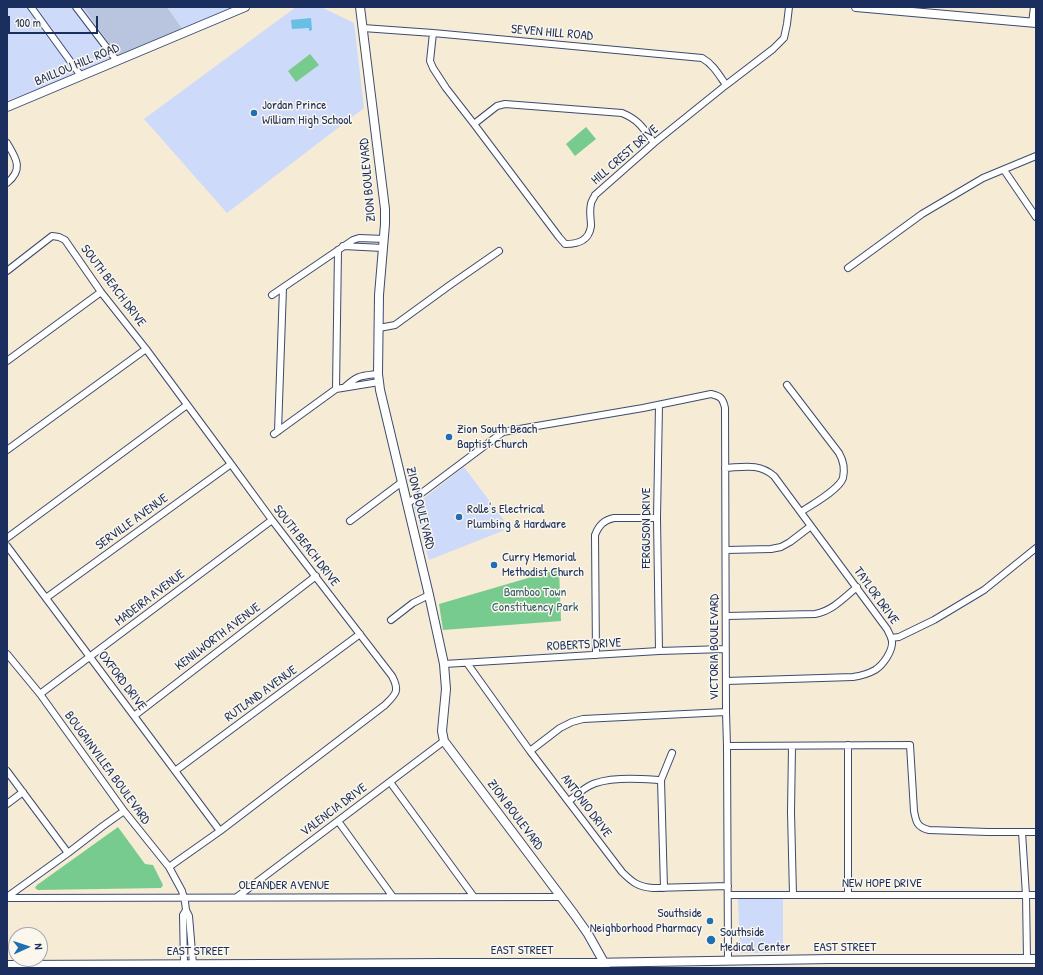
<!DOCTYPE html>
<html>
<head>
<meta charset="utf-8">
<style>
	body { margin:0 }
	#map { position:relative; width:1043px; height:975px; overflow:hidden; background:#f6ebd5; font-family:"Patrick Hand",sans-serif }
	canvas { display:block }
	.frame { position:absolute; inset:0; border:8px solid #1b2f5e; pointer-events:none }
	.north { position:absolute; left:8px; top:927px; width:40px; height:40px; box-sizing:border-box; background:#fbf7ec; border:1px solid #a1a7b3; border-radius:50%; rotate:87deg; font-size:11px; font-weight:700; line-height:16px; text-align:center; color:#1b2f5e }
	.north::after { content:''; display:block; margin:auto; width:14px; height:18px; background:#1f6fb2; clip-path:polygon(50% 0,100% 100%,50% 72%,0 100%) }
	.scale { position:absolute; left:8px; top:16px; width:90px; height:18px; box-sizing:border-box; border:2px solid #1b2f5e; border-top:0; padding-left:5px; font-size:12px; line-height:14px; white-space:nowrap; color:#1b2f5e; -webkit-text-stroke:3px #fbf7ec; paint-order:stroke }
</style>
</head>
<body>
<div id="map">
<canvas width="1043" height="975"></canvas>
<div class="frame"></div>
<div class="north">N</div>
<div class="scale">100 m</div>
</div>
<script>
const g = document.querySelector('canvas').getContext('2d');
g.lineJoin = 'round';
function paint(path, color) {
  g.fillStyle = color;
  g.fill(path, 'evenodd');
}
function strokePath(path, color, width, dash) {
  g.strokeStyle = color;
  g.lineWidth = width;
  g.lineCap = dash ? 'butt' : 'round';
  g.setLineDash(dash || []);
  g.stroke(path);
}
function drawText(font, color, halo, rows, align = 'center') {
  g.font = font + ' "Patrick Hand",sans-serif';
  g.lineWidth = 3;
  g.setLineDash([]);
  g.textBaseline = 'middle';
  g.strokeStyle = halo;
  g.fillStyle = color;
  for (const [text, x, y, turn = 0] of rows) {
    g.save();
    g.translate(x, y);
    g.rotate((+turn || 0) * Math.PI / 180);
    g.textAlign = isNaN(turn) ? turn : align;
    if (halo) g.strokeText(text, 0, 0);
    g.fillText(text, 0, 0);
    g.restore();
  }
}
paint(new Path2D(`
	M 7,7 L 83,7 L 119,57 L 54,84 L 7,101 Z
	M 167,7 L 232,7 L 234,9 L 183,30 Z
	M 296,7 L 321,7 L 354,23 L 364,108 L 227,213 L 144,119 Z
	M 464,467 L 510,528 L 429,560 L 414,506 Z
	M 783,898 L 783,953 L 740,953 L 738,899 Z`), '#cedafa');
paint(new Path2D(`
	M 83,7 L 167,7 L 183,30 L 119,57 Z`), '#b9c4de');
paint(new Path2D(`
	M 310,54 L 319,65 L 296,82 L 288,71 Z
	M 586,127 L 596,139 L 575,156 L 566,144 Z
	M 559,569 L 561,621 L 443,630 L 439,604 Z
	M 118,827 L 145,864 L 153,865 L 163,885 L 161,888 L 38,890 L 35,888 L 37,885 Z`), '#77cb8e');
paint(new Path2D(`
	M 311,18 L 312,30 L 309,31 L 309,28 L 292,29 L 291,20 Z`), '#67bfe4');
const minor = new Path2D(`
	M 31,7 L 81,76
	M 76,7 L 117,61
	M 1032,23 L 1034,7
	M 363,28 L 433,33 L 702,58 C 713,64 719,75 726,85
	M 433,33 L 430,61 L 433,68 L 446,88 L 474,124 L 559,237 L 565,244 C 578,244 589,241 591,226 C 591,219 589,211 591,204 C 591,201 594,198 595,195 L 654,143 L 726,85 L 773,49 L 784,38 L 787,24 L 789,7
	M 474,124 L 497,106 L 505,104 L 622,113 C 639,120 643,128 654,143
	M 7,143 C 16,158 24,169 7,183
	M 1004,170 L 1036,217
	M 343,246 L 383,248
	M 848,268 L 922,214 L 983,178 L 1036,156
	M 7,271 L 52,236 L 59,237 L 65,240 L 101,292 L 146,349 L 231,464 L 272,520 L 392,676 C 400,691 396,694 385,705 L 220,831 L 169,867
	M 272,295 L 353,240 L 359,238 L 384,239
	M 379,328 L 395,325 L 450,285 L 499,251
	M 7,361 L 101,292
	M 787,385 L 839,453 C 843,460 845,469 843,478 C 839,490 811,505 801,512
	M 345,387 C 358,375 361,376 378,374
	M 336,389 L 338,250
	M 659,405 L 657,518 L 659,651
	M 278,431 L 283,288
	M 274,434 L 336,389 L 379,382
	M 7,450 L 146,349
	M 725,468 C 744,467 759,463 774,476 L 887,629 C 889,633 891,636 892,641 C 893,651 883,665 875,670 C 868,674 860,676 853,677 L 726,681
	M 407,504 L 503,432 L 531,427 L 643,408 L 711,394 C 720,396 723,398 725,408 L 726,712 L 727,746 L 728,961
	M 350,521 L 402,482
	M 7,538 L 187,405
	M 7,546 L 220,831
	M 726,550 L 771,549 L 781,547 L 790,542 L 811,526
	M 46,598 L 231,464
	M 726,616 L 815,614 C 832,611 844,598 857,587
	M 391,620 L 413,603 L 429,595
	M 891,638 L 899,637 L 934,620 L 984,590 L 1036,548
	M 7,654 L 40,694 L 124,811 L 169,867 L 182,891 L 185,902 L 186,910 L 189,916 L 193,964
	M 596,655 L 595,535 C 599,525 604,520 614,518 L 657,518
	M 467,663 L 530,751 L 622,872 C 632,882 638,887 653,888 L 728,886
	M 444,664 L 659,651 L 725,649
	M 40,694 L 272,520
	M 134,716 L 316,576
	M 727,746 L 910,745 L 914,811 C 916,822 917,827 929,830 L 988,832 L 1036,832
	M 792,746 L 791,812 L 793,895
	M 530,751 L 560,728 L 572,722 L 583,719 L 726,712
	M 7,771 L 68,853
	M 175,771 L 360,634
	M 661,780 L 672,753
	M 390,782 L 474,897
	M 569,801 C 575,796 582,790 589,786 C 607,776 641,779 661,780 L 664,888
	M 7,804 L 23,792
	M 338,821 L 393,897
	M 1022,832 L 1026,895 L 1027,959
	M 728,895 L 1036,895
	M 848,895 L 848,745
	M 7,897 L 68,853 L 103,826 L 124,811
	M 237,897 L 444,741
	M 7,898 L 561,897
	M 184,964 L 183,915 L 186,910`);
const major = new Path2D(`
	M 360,7 L 385,209 L 385,224 L 379,295 L 378,374 L 380,390 L 429,595 L 444,664 L 446,689 L 442,731 L 444,741 L 574,914 L 588,934 L 606,966
	M 856,7 L 1036,23
	M 7,107 L 245,7
	M 7,965 L 267,964 L 442,963 L 587,963 L 830,959 L 1036,959`);
strokePath(minor, '#3c4b70', 8);
strokePath(major, '#3c4b70', 10);
strokePath(minor, '#fff', 6);
strokePath(major, '#fff', 8);
for (const [x, y, r, color] of [
	[254,113,4,"#1f6fb2"],
	[449,437,4,"#1f6fb2"],
	[459,517,4,"#1f6fb2"],
	[494,565,4,"#1f6fb2"],
	[710,921,4,"#1f6fb2"],
	[711,940,5,"#1f6fb2"]
]) {
  const dot = new Path2D();
  dot.arc(x, y, r, 0, 2 * Math.PI);
  g.fillStyle = color;
  g.fill(dot);
  strokePath(dot, '#fbf7ec', 1.5);
}
drawText('13px', '#1b2f5e', '#fbf7ec', [
	["SEVEN HILL ROAD",552,33,5],
	["BAILLOU HILL ROAD",77,65,-23],
	["HILL CREST DRIVE",625,155,-41],
	["ZION BOULEVARD",368,180,-95],
	["SOUTH BEACH DRIVE",113,286,53],
	["ZION BOULEVARD",420,508,76],
	["SERVILLE AVENUE",132,522,-36],
	["FERGUSON DRIVE",647,528,-90],
	["SOUTH BEACH DRIVE",306,546,52],
	["TAYLOR DRIVE",876,596,54],
	["MADEIRA AVENUE",150,598,-37],
	["KENILWORTH AVENUE",218,637,-37],
	["ROBERTS DRIVE",584,645,-3],
	["VICTORIA BOULEVARD",715,647,-90],
	["OXFORD DRIVE",122,681,53],
	["RUTLAND AVENUE",261,694,-36],
	["BOUGAINVILLEA BOULEVARD",107,768,54],
	["ANTONIO DRIVE",586,806,53],
	["VALENCIA DRIVE",334,810,-37],
	["ZION BOULEVARD",515,815,53],
	["NEW HOPE DRIVE",882,884],
	["OLEANDER AVENUE",284,886],
	["EAST STREET",845,948],
	["EAST STREET",522,951],
	["EAST STREET",198,952]
]);
drawText('13px', '#1b2f5e', '#fbf7ec', [
	["Jordan Prince",262,106],
	["William High School",262,121],
	["Zion South Beach",457,430],
	["Baptist Church",457,445],
	["Rolle's Electrical",467,510],
	["Plumbing & Hardware",467,525],
	["Curry Memorial",502,558],
	["Methodist Church",502,573],
	["Southside",702,914,"right"],
	["Neighborhood Pharmacy",702,929,"right"],
	["Southside",720,933],
	["Medical Center",720,948]
], 'left');
drawText('13px', '#375e6c', '#fbf7ec', [
	["Bamboo Town",535,593],
	["Constituency Park",535,608]
]);
</script>
</body>
</html>
